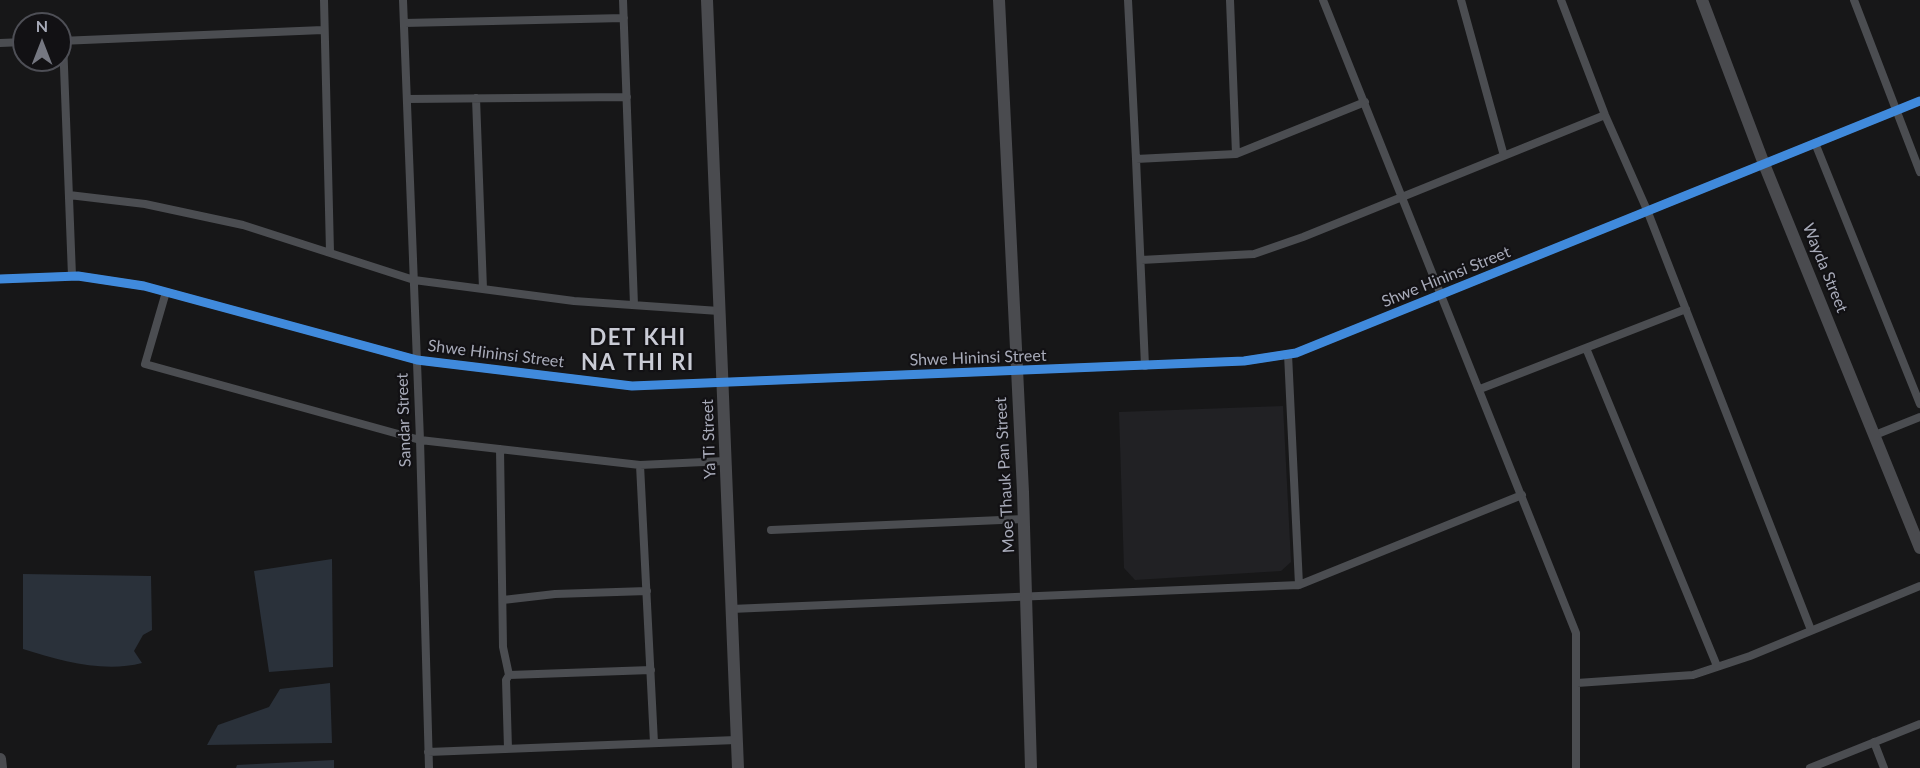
<!DOCTYPE html>
<html>
<head>
<meta charset="utf-8">
<style>
	body { margin:0 }
	#map { position:relative; width:1920px; height:768px; overflow:hidden; background:#171718; font-family:Lato,sans-serif }
	canvas { display:block }
	.north { position:absolute; left:12px; top:12px; width:60px; height:60px; box-sizing:border-box; background:#121114; border:2px solid #4e4f56; border-radius:50%; rotate:0deg; font-size:16px; font-weight:700; line-height:24px; text-align:center; color:#a8abb9 }
	.north::after { content:''; display:block; margin:auto; width:21px; height:27px; background:#757781; clip-path:polygon(50% 0,100% 100%,50% 72%,0 100%) }
</style>
</head>
<body>
<div id="map">
<canvas width="1920" height="768"></canvas>
<div class="north">N</div>
</div>
<script>
const g = document.querySelector('canvas').getContext('2d');
g.lineJoin = 'round';
function paint(path, color) {
  g.fillStyle = color;
  g.fill(path, 'evenodd');
}
function strokePath(path, color, width, dash) {
  g.strokeStyle = color;
  g.lineWidth = width;
  g.lineCap = dash ? 'butt' : 'round';
  g.setLineDash(dash || []);
  g.stroke(path);
}
function drawText(font, color, halo, rows, align = 'center') {
  g.font = font + ' Lato,sans-serif';
  g.lineWidth = 4.5;
  g.setLineDash([]);
  g.textBaseline = 'middle';
  g.strokeStyle = halo;
  g.fillStyle = color;
  for (const [text, x, y, turn = 0] of rows) {
    g.save();
    g.translate(x, y);
    g.rotate((+turn || 0) * Math.PI / 180);
    g.textAlign = isNaN(turn) ? turn : align;
    if (halo) g.strokeText(text, 0, 0);
    g.fillText(text, 0, 0);
    g.restore();
  }
}
paint(new Path2D(`
	M 1283,406 L 1291,562 L 1281,571 L 1135,580 L 1124,568 L 1119,412 Z`), '#212124');
paint(new Path2D(`
	M 332,559 L 333,667 L 269,672 L 254,571 Z
	M 23,574 L 151,576 L 152,630 L 143,635 L 134,651 L 142,663 C 104,673 61,661 23,649 Z
	M 330,683 L 332,743 L 207,745 L 218,725 L 269,707 L 280,689 Z
	M 334,760 L 334,768 L 236,768 L 237,765 Z`), '#2a313a');
strokePath(new Path2D(`
	M 324,0 L 330,252
	M 403,0 L 420,440 L 429,768
	M 623,0 L 634,305
	M 1128,0 L 1136,159 L 1236,154 L 1365,102
	M 1230,0 L 1236,154
	M 1323,0 L 1576,633 L 1576,768
	M 1461,0 L 1504,156
	M 1561,0 L 1605,115 L 1647,210 L 1811,630
	M 1854,0 L 1920,172
	M 404,23 L 624,18
	M 60,41 L 323,30
	M 63,41 L 72,276
	M 0,43 L 24,42
	M 476,98 L 483,289
	M 407,99 L 627,97
	M 1815,143 L 1920,404
	M 1136,159 L 1145,366
	M 69,195 L 145,204 L 243,225 L 414,280 L 574,301 L 719,311
	M 1141,260 L 1254,254 L 1303,237 L 1605,115
	M 0,279 L 78,276 L 144,286 L 417,360 L 632,386 L 1244,361 L 1296,353 L 1920,101
	M 166,292 L 145,364 L 420,440 L 640,465 L 725,461
	M 1586,348 L 1717,666
	M 1480,389 L 1686,309
	M 1875,435 L 1920,417
	M 500,449 L 503,647 L 509,675
	M 640,465 L 654,743
	M 771,530 L 1024,519
	M 1299,585 L 1522,495
	M 503,600 L 555,594 L 647,591
	M 731,609 L 1299,585 L 1288,354
	M 1577,683 L 1693,675 L 1750,656 L 1920,586
	M 1874,742 L 1884,768
	M 508,749 L 506,680 L 509,675 L 651,670
	M 428,752 L 736,740
	M 1810,768 L 1920,724`), '#4b4d51', 8);
strokePath(new Path2D(`
	M 707,0 L 738,768
	M 999,0 L 1023,492 L 1031,768
	M 1702,0 L 1764,164 L 1920,548
	M 0,759 L 1,768`), '#4a4b4f', 12);
strokePath(new Path2D(`
	M 0,279 L 78,276 L 144,286 L 417,360 L 632,386 L 1244,361 L 1296,353 L 1920,101`), '#408adc', 9);
drawText('16px', '#a8abb9', '#121114', [
	["Wayda Street",1825,268,68],
	["Shwe Hininsi Street",1446,277,-22],
	["Shwe Hininsi Street",496,354,7],
	["Shwe Hininsi Street",978,358,-2],
	["Sandar Street",404,420,-92],
	["Ya Ti Street",709,439,-92],
	["Moe Thauk Pan Street",1005,475,-93]
]);
g.letterSpacing = '1.5px';
drawText('bold 22px', '#c9cbd5', '#121114', [
	["DET KHI",638,338],
	["NA THI RI",638,363]
]);
g.letterSpacing = '0px';
</script>
</body>
</html>
